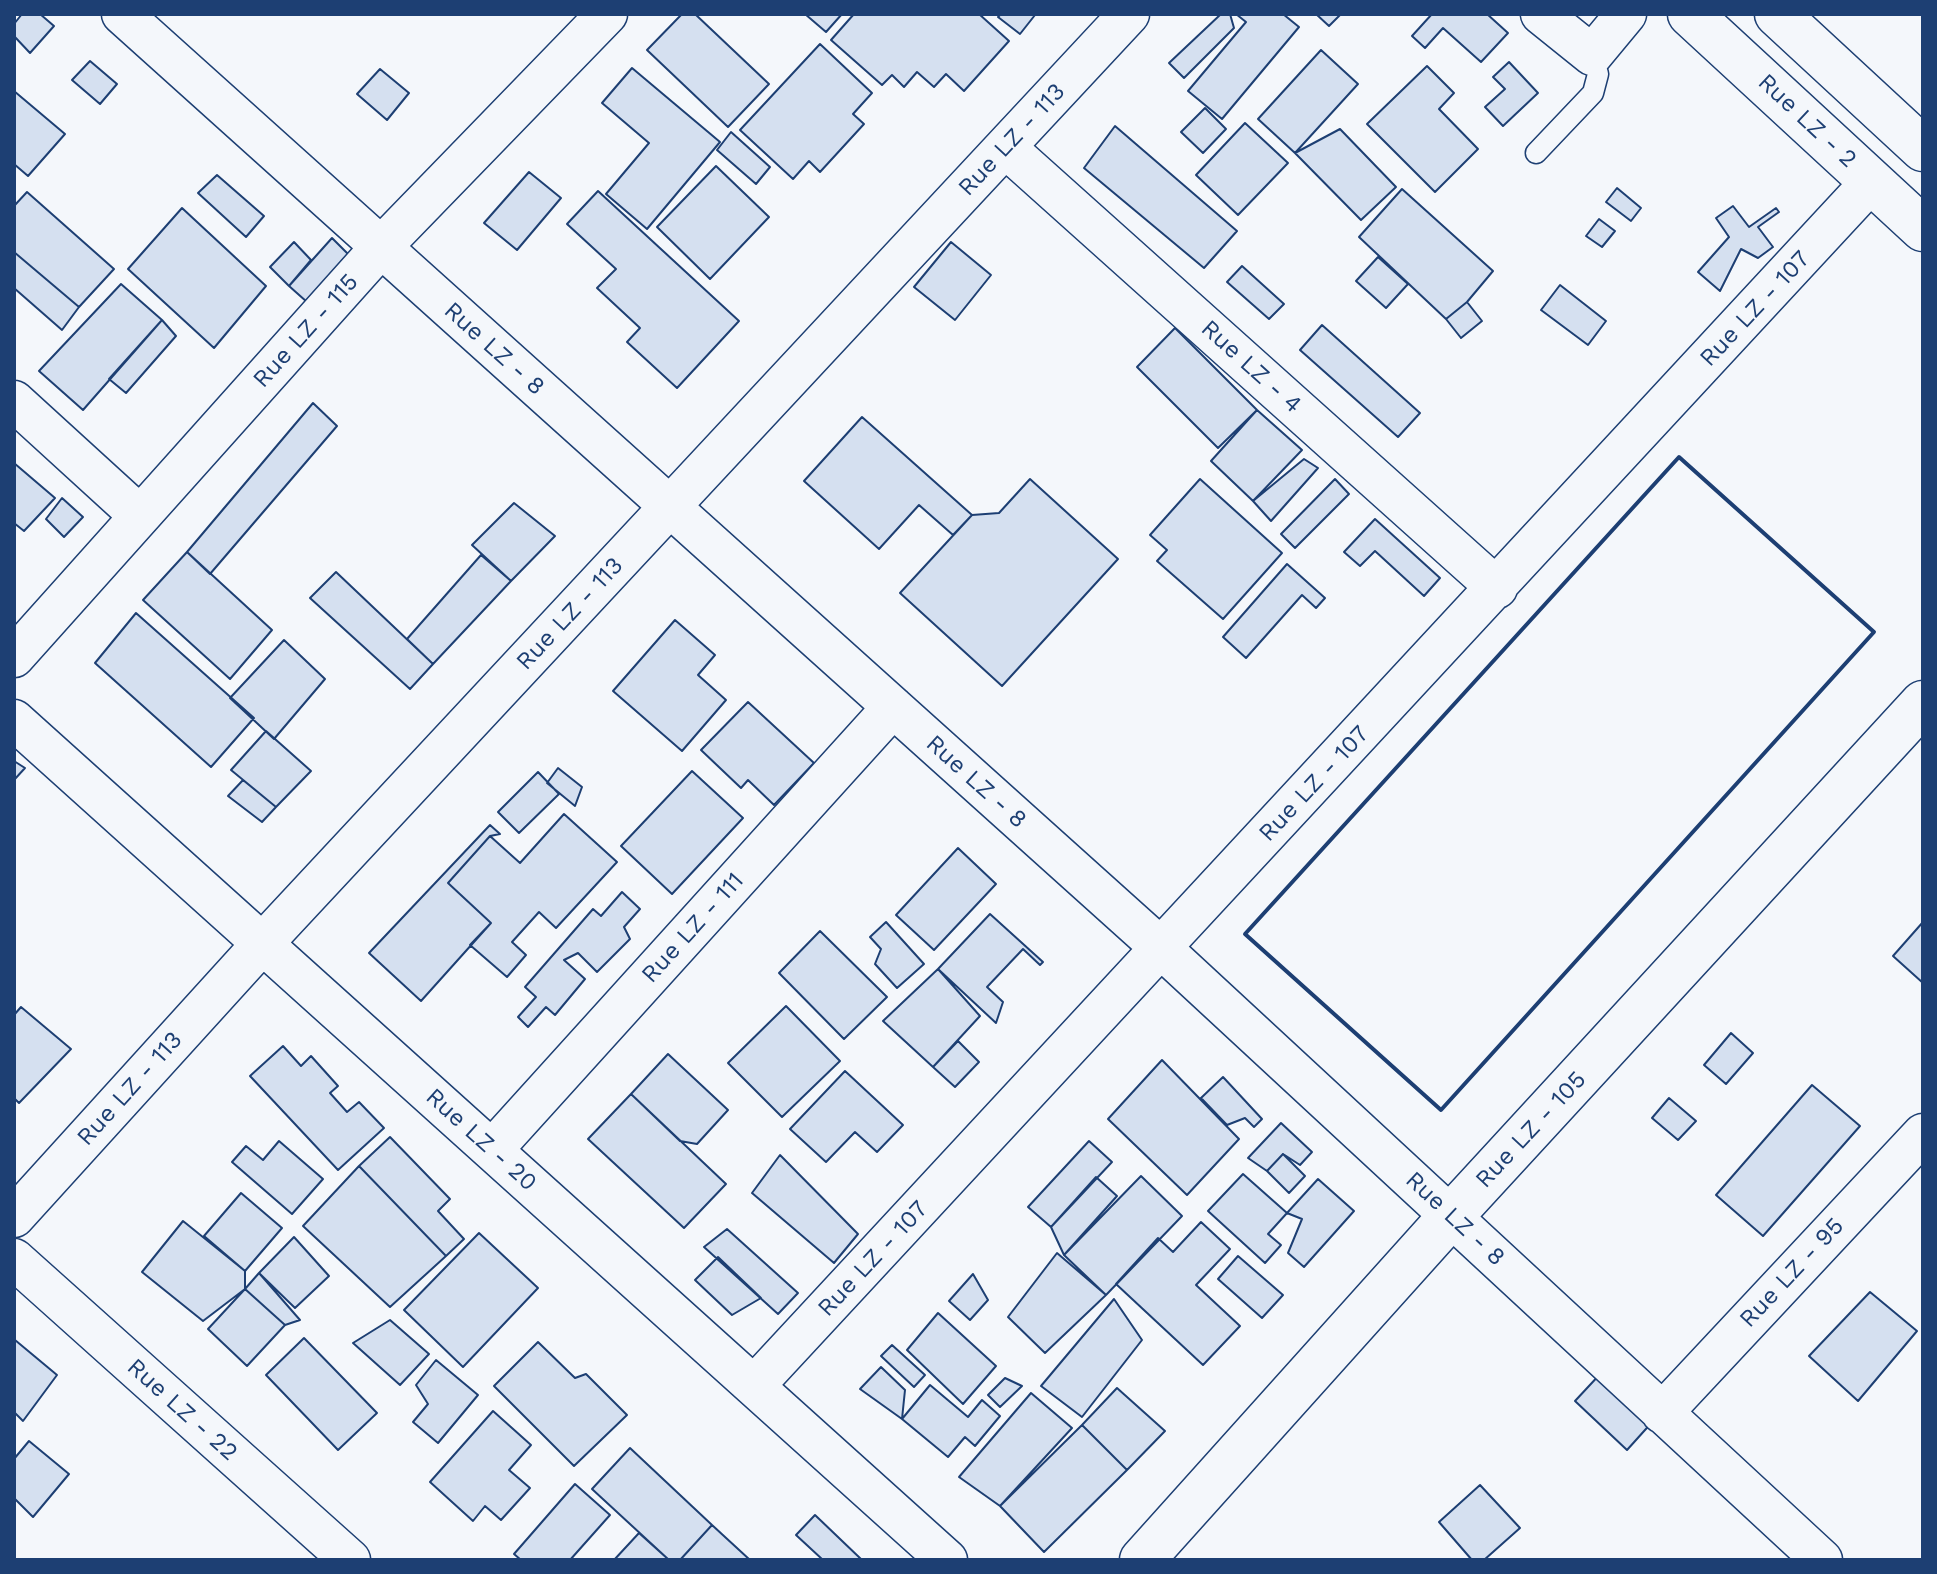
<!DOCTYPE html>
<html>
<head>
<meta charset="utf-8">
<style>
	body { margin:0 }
	#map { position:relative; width:1937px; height:1574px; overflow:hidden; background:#f4f7fb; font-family:"Work Sans",sans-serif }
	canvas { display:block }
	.frame { position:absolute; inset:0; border:16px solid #1d3f73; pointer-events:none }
</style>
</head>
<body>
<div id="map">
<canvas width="1937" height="1574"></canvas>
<div class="frame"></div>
</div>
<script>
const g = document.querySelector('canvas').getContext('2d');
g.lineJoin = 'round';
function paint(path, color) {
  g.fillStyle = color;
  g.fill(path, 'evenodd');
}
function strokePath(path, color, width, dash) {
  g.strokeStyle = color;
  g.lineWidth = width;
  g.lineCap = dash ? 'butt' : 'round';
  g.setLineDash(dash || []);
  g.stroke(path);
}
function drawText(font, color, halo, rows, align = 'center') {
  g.font = font + ' "Work Sans",sans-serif';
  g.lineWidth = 6;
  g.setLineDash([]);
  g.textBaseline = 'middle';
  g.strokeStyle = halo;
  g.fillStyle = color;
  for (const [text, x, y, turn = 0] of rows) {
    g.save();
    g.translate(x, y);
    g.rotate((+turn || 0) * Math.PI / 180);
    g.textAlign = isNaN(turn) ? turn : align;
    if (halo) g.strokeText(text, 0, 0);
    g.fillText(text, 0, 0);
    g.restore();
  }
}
const building = new Path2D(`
	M 22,14 L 40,14 L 54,26 L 30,53 L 14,36 L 14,24 Z
	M 682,14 L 695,14 L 769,84 L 728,127 L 647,50 Z
	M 805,14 L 842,14 L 826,32 Z
	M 854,14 L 979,14 L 1009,41 L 964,91 L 946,74 L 934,87 L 917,72 L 904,87 L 892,75 L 882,85 L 831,40 Z
	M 1001,14 L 1034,14 L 1035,15 L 1020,34 L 998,17 Z
	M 1221,14 L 1230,14 L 1234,28 L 1184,78 L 1169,63 Z
	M 1236,14 L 1283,14 L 1299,27 L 1222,119 L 1188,91 L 1246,22 Z
	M 1316,14 L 1341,14 L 1329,26 Z
	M 1432,14 L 1487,14 L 1508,33 L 1481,62 L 1443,28 L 1425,48 L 1412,36 Z
	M 820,44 L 872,93 L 853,114 L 864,124 L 820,172 L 809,161 L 793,179 L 740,130 Z
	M 1321,50 L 1358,84 L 1295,153 L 1258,119 Z
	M 90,61 L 117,84 L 100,104 L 72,80 Z
	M 1509,62 L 1538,93 L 1503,126 L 1485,107 L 1505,89 L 1493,77 Z
	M 1427,66 L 1454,93 L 1439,109 L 1478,149 L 1435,192 L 1367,124 Z
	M 632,68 L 720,142 L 647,229 L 606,194 L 649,143 L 602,103 Z
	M 380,69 L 409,93 L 387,120 L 357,94 Z
	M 14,91 L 65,134 L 28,176 L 14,164 Z
	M 1205,108 L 1226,129 L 1203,153 L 1181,132 Z
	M 1245,123 L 1288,163 L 1238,215 L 1196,175 Z
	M 1115,126 L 1237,231 L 1204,268 L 1084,168 Z
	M 1340,129 L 1396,187 L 1361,220 L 1295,153 Z
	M 731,132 L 770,167 L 756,184 L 717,150 Z
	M 716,166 L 769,217 L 710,279 L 657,227 Z
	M 529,172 L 561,198 L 517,250 L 484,223 Z
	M 217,175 L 264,216 L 246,237 L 198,193 Z
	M 1617,188 L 1641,208 L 1631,221 L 1606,202 Z
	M 1402,189 L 1493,271 L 1467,302 L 1446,319 L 1359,237 Z
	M 598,191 L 739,321 L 677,388 L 627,342 L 640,328 L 597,288 L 616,269 L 567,224 Z
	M 27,192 L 114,269 L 79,307 L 14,252 L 14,206 Z
	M 1733,206 L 1749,227 L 1776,208 L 1779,212 L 1758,227 L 1773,247 L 1758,258 L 1741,249 L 1720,291 L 1698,272 L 1729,237 L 1716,218 Z
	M 182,208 L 266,286 L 214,348 L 128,269 Z
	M 1599,219 L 1615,231 L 1602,247 L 1586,236 Z
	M 332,238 L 348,254 L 307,302 L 289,286 Z
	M 294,242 L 311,260 L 289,286 L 270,267 Z
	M 951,242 L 991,275 L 955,320 L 914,287 Z
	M 14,252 L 79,307 L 62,330 L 14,288 Z
	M 1378,257 L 1408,284 L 1386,308 L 1356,281 Z
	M 1242,266 L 1284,304 L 1269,319 L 1227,282 Z
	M 121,284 L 162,320 L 83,410 L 39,371 Z
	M 1560,285 L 1606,321 L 1588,345 L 1541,310 Z
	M 1467,302 L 1482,321 L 1461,338 L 1446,319 Z
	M 162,320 L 176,336 L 126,393 L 109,379 Z
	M 1322,325 L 1420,413 L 1398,437 L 1300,350 Z
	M 1175,328 L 1257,410 L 1218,448 L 1137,367 Z
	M 313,403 L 337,426 L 210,574 L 187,552 Z
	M 1257,410 L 1302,450 L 1253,501 L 1211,461 Z
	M 862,417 L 972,515 L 953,535 L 919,505 L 879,549 L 804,481 Z
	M 1304,459 L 1318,468 L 1271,521 L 1253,501 Z
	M 14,463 L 55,498 L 24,531 L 14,523 Z
	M 1030,479 L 1118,559 L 1002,686 L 900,593 L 972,515 L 999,513 Z
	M 1200,479 L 1282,553 L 1223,619 L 1157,561 L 1167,550 L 1150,535 Z
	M 1335,479 L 1349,494 L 1295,548 L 1281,534 Z
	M 62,498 L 83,517 L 64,537 L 46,519 Z
	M 514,503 L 555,536 L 511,581 L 472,545 Z
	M 1375,519 L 1440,578 L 1424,596 L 1375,551 L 1360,566 L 1344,552 Z
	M 187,552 L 272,630 L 230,679 L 143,600 Z
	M 481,555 L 511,581 L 433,664 L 407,639 Z
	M 1287,564 L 1325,598 L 1316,608 L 1302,595 L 1246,658 L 1223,637 Z
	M 336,572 L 433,664 L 410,689 L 310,598 Z
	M 136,613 L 254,718 L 211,767 L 95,663 Z
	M 675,620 L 715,655 L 698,675 L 726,700 L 682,751 L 613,691 Z
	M 284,640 L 325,679 L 274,739 L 230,698 Z
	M 748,702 L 814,763 L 774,805 L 748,780 L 741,788 L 701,750 Z
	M 266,731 L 311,771 L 276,807 L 231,770 Z
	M 14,761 L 25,768 L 14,780 Z
	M 558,768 L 582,787 L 575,806 L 547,783 Z
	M 692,771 L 743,818 L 672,894 L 621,846 Z
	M 538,772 L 559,794 L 519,833 L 498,812 Z
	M 243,780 L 276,807 L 262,822 L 228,796 Z
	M 564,814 L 617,862 L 556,928 L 539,912 L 512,942 L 526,955 L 507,977 L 470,945 L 491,923 L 448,883 L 490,836 L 520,863 Z
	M 490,825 L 500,834 L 490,836 L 448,883 L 491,923 L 421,1001 L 369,953 Z
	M 958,848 L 996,884 L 934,950 L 896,915 Z
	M 622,892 L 640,909 L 624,927 L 630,939 L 597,972 L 578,953 L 564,960 L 585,979 L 555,1015 L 546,1007 L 528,1027 L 518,1017 L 536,997 L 525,987 L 593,909 L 601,916 Z
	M 990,914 L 1043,962 L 1040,965 L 1023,949 L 987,987 L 1003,1002 L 996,1023 L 938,969 Z
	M 886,922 L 924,964 L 897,988 L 875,964 L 881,949 L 870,937 Z
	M 1923,922 L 1923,983 L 1893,956 Z
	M 820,931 L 887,997 L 844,1039 L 779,973 Z
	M 938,969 L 980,1016 L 933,1067 L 883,1021 Z
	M 786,1006 L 840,1061 L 782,1117 L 728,1063 Z
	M 21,1007 L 71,1049 L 19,1103 L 14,1098 L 14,1015 Z
	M 1731,1033 L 1753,1053 L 1726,1084 L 1704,1065 Z
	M 958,1041 L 979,1062 L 955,1087 L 933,1067 Z
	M 283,1046 L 301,1066 L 311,1056 L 338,1086 L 330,1093 L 347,1112 L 359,1102 L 384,1128 L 338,1170 L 250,1076 Z
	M 668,1054 L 728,1110 L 697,1144 L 680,1141 L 631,1094 Z
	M 1162,1060 L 1239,1139 L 1187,1195 L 1108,1119 Z
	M 845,1071 L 903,1125 L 877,1152 L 855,1132 L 826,1162 L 790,1129 Z
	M 1223,1077 L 1262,1119 L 1254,1127 L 1245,1118 L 1227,1125 L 1201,1098 Z
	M 1812,1085 L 1860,1126 L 1763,1236 L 1716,1195 Z
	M 631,1094 L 726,1184 L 684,1228 L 588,1139 Z
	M 1669,1098 L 1696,1121 L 1678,1140 L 1652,1118 Z
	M 1281,1123 L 1312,1152 L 1300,1165 L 1283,1154 L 1267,1171 L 1248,1158 Z
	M 390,1137 L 450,1199 L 438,1211 L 464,1239 L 446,1256 L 359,1166 Z
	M 279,1141 L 323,1179 L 292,1214 L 232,1162 L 246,1146 L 263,1160 Z
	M 1089,1141 L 1112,1162 L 1051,1227 L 1028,1207 Z
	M 1283,1154 L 1305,1176 L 1289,1193 L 1267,1171 Z
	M 780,1155 L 858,1234 L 834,1263 L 752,1193 Z
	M 359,1166 L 446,1256 L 390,1307 L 303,1226 Z
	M 1243,1174 L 1287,1213 L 1268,1234 L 1281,1245 L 1265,1263 L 1208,1211 Z
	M 1141,1176 L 1182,1216 L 1106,1295 L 1064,1255 Z
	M 1096,1177 L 1117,1196 L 1064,1255 L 1051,1227 Z
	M 1318,1179 L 1354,1211 L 1304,1267 L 1288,1253 L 1302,1219 L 1287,1213 Z
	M 241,1193 L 282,1228 L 245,1271 L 204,1236 Z
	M 183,1221 L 245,1271 L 245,1289 L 203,1321 L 142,1272 Z
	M 1201,1222 L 1230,1249 L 1196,1285 L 1240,1326 L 1203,1365 L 1116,1284 L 1158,1238 L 1173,1252 Z
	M 727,1229 L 798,1293 L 778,1314 L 704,1247 Z
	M 479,1233 L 538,1288 L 463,1367 L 404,1310 Z
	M 294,1237 L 329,1276 L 295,1308 L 259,1273 Z
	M 1057,1253 L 1106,1295 L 1045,1353 L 1008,1317 Z
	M 1238,1256 L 1283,1295 L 1262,1318 L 1218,1279 Z
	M 718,1257 L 761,1298 L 732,1315 L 695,1280 Z
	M 259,1273 L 300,1320 L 285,1325 L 245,1289 Z
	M 973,1274 L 988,1300 L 970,1320 L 949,1301 Z
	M 245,1289 L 285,1325 L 247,1366 L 208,1329 Z
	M 1870,1292 L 1917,1331 L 1858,1401 L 1809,1356 Z
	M 1114,1299 L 1142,1340 L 1082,1417 L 1041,1386 Z
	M 938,1313 L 996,1366 L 963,1404 L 907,1350 Z
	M 390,1320 L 429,1354 L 400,1385 L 353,1343 Z
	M 304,1338 L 377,1413 L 338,1450 L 266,1375 Z
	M 15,1340 L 57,1375 L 23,1421 L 14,1412 Z
	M 538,1342 L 575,1378 L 586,1374 L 627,1415 L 574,1466 L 494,1386 Z
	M 892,1345 L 925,1375 L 914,1387 L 881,1356 Z
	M 436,1360 L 478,1395 L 438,1443 L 413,1422 L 428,1404 L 416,1385 Z
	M 881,1367 L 905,1390 L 902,1419 L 860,1389 Z
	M 1602,1372 L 1654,1420 L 1627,1450 L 1575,1401 Z
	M 1005,1378 L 1022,1386 L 1000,1407 L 988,1395 Z
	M 930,1385 L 968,1417 L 982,1400 L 1000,1416 L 975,1446 L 965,1437 L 948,1457 L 902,1419 Z
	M 1117,1388 L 1165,1431 L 1127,1470 L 1082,1425 Z
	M 1031,1393 L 1072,1428 L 1000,1506 L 959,1477 Z
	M 493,1411 L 531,1445 L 509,1470 L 530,1488 L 501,1520 L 485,1506 L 473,1521 L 430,1482 Z
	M 1082,1425 L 1127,1470 L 1044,1552 L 1000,1506 Z
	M 29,1441 L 69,1474 L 33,1517 L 14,1498 L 14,1459 Z
	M 630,1448 L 712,1525 L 680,1560 L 669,1560 L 592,1489 Z
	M 575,1484 L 610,1515 L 570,1560 L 521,1560 L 514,1554 Z
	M 1480,1485 L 1520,1528 L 1484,1560 L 1472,1560 L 1439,1522 Z
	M 815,1515 L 862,1560 L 823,1560 L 796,1535 Z
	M 712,1525 L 750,1560 L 680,1560 Z
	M 639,1533 L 669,1560 L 614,1560 Z`);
paint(building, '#d5e0f0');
strokePath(building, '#1d3f73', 2);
const service = new Path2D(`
	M 1536,153 L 1593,93 L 1598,74 L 1592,55`);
const minor = new Path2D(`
	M 122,14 L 1161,948 L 1822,1560
	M 1541,14 L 1592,55 L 1626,14
	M 1005,147 L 1497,588
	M 14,401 L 140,516
	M 14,657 L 381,247 L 607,14
	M 14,720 L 947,1560
	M 492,1150 L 893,707
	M 14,1217 L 262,944 L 1129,14
	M 14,1259 L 350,1560
	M 754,1386 L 1872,181
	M 1662,1413 L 1923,1134`);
const secondary = new Path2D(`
	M 1690,14 L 1923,229
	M 1777,14 L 1923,149
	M 1142,1560 L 1451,1216 L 1923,703`);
strokePath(service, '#1d3f73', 23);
strokePath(minor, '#1d3f73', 43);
strokePath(secondary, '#1d3f73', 47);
strokePath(service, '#f4f7fb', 20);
strokePath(minor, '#f4f7fb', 40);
strokePath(secondary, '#f4f7fb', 44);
strokePath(new Path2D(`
	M 1679,457 L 1874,632 L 1441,1110 L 1245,934 Z`), '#1d3f73', 4);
drawText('24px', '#1d3f73', '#f4f7fb', [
	["Rue LZ - 2",1807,121,43],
	["Rue LZ - 113",1012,140,-47],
	["Rue LZ - 107",1755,309,-47],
	["Rue LZ - 115",306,331,-48],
	["Rue LZ - 8",494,349,42],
	["Rue LZ - 4",1251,367,42],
	["Rue LZ - 113",570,614,-47],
	["Rue LZ - 8",976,782,42],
	["Rue LZ - 107",1314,784,-47],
	["Rue LZ - 111",693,928,-48],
	["Rue LZ - 113",130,1089,-48],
	["Rue LZ - 105",1531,1130,-47],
	["Rue LZ - 20",481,1140,42],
	["Rue LZ - 8",1455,1219,43],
	["Rue LZ - 107",873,1259,-47],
	["Rue LZ - 95",1792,1273,-47],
	["Rue LZ - 22",182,1410,42]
]);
</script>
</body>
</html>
